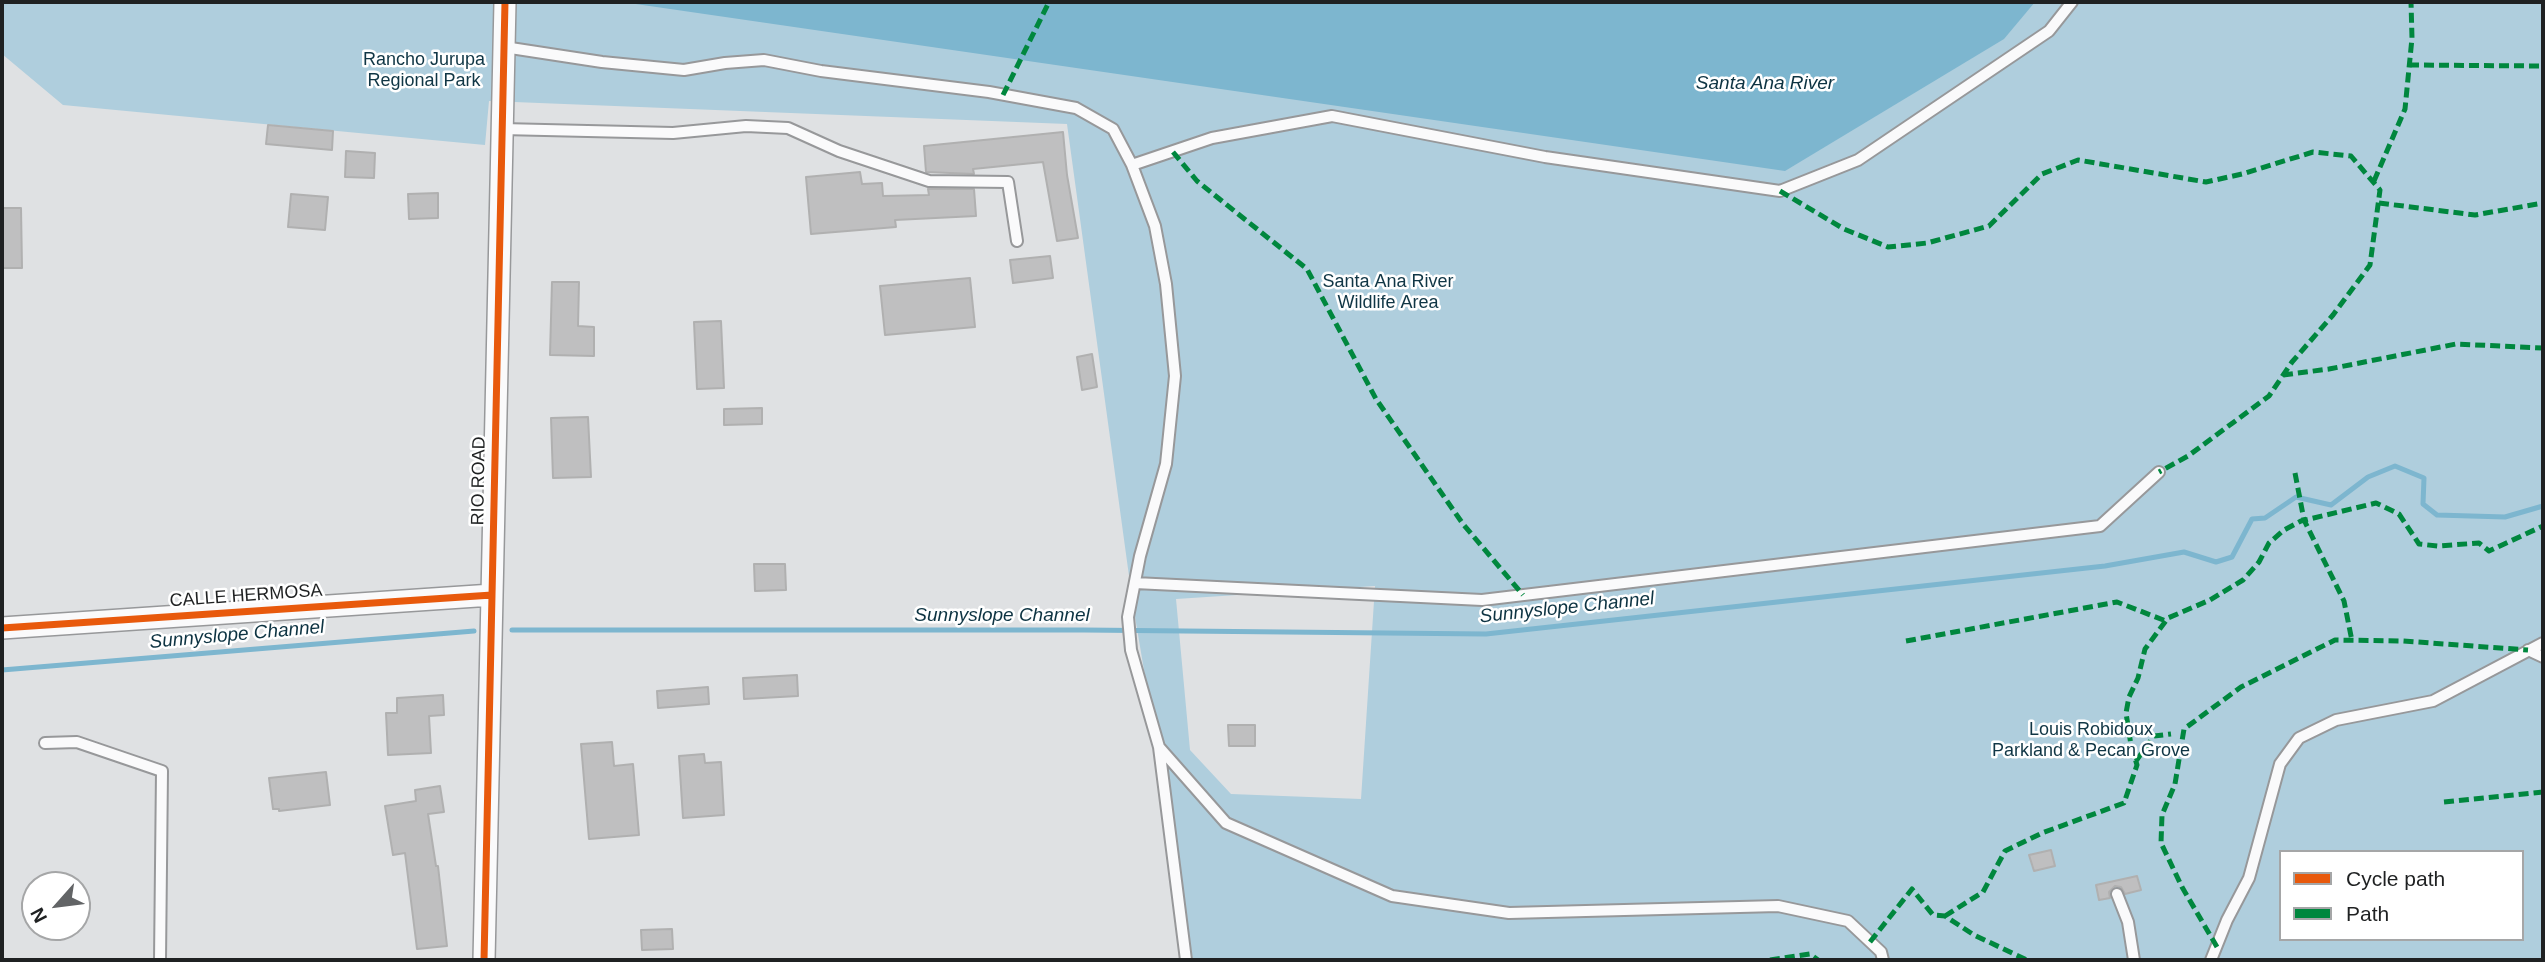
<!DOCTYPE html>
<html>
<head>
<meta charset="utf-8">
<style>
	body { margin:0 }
	#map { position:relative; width:2545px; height:962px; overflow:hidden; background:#dfe1e3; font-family:Helvetica,sans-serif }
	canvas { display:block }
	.frame { position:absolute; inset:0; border:4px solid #1f2122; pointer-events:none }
	.legend { position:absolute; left:2279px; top:850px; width:245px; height:91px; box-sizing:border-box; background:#fff; border:2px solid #a5a6a7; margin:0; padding:9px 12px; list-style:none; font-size:21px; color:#1f2122 }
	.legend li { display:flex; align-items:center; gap:14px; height:35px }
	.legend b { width:35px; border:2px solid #a5a6a7 }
	.north { position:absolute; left:21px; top:871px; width:70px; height:70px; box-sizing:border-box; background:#fff; border:2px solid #a5a6a7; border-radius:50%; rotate:242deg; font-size:19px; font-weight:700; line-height:28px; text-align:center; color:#1f2122 }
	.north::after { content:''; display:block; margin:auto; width:24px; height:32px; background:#626466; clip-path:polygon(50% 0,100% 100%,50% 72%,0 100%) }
</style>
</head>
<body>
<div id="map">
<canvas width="2545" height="962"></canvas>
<div class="frame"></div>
<ul class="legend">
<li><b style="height:9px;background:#e8590c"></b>Cycle path</li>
<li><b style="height:9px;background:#00873e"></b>Path</li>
</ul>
<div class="north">N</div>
</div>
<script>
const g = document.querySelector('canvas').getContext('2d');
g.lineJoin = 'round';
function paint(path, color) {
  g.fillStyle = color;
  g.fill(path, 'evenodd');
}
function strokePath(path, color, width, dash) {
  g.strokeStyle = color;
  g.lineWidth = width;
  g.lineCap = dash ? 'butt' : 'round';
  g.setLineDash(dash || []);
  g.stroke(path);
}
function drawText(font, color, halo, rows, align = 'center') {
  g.font = font + ' Helvetica,sans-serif';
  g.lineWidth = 5;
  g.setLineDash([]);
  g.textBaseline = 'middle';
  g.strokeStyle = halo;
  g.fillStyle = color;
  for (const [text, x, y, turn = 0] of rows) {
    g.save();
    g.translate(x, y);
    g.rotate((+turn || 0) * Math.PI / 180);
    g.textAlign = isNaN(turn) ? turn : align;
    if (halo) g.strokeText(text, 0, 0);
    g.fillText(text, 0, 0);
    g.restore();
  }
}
paint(new Path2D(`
	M 2,2 L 2543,2 L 2543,960 L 1193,960 L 1133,605 L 1067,124 L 489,101 L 485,145 L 63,105 L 2,54 ZM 1375,586 L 1361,799 L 1231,794 L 1190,750 L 1176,599 ZM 2281,852 L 2522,852 L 2522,939 L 2281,939 Z`), '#afcedd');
paint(new Path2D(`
	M 622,2 L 2035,2 L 2004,39 L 1785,171 Z`), '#7db6cf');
strokePath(new Path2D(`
	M 512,630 L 1084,630 L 1486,634 L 2105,566 L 2184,552 L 2216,562 L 2232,557 L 2252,519 L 2265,518 L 2296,497 L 2331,505 L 2368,477 L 2395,466 L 2424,478 L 2423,504 L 2437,515 L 2505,517 L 2543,506
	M 2,670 L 474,631`), '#7db6cf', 5);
const building = new Path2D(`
	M 268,125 L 333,131 L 332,150 L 266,144 Z
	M 1063,132 L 1067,175 L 1078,238 L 1057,241 L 1043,162 L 973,169 L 974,174 L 926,172 L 924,146 Z
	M 346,151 L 375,153 L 374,178 L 345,177 Z
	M 860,172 L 862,184 L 882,183 L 883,196 L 929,195 L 928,189 L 974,189 L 976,216 L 895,220 L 896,227 L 811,234 L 806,177 Z
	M 438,193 L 438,218 L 409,219 L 408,194 Z
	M 291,194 L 328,197 L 325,230 L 288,227 Z
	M 2,208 L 21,208 L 22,268 L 2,268 Z
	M 1050,256 L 1053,278 L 1013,283 L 1010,260 Z
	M 970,278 L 975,327 L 885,335 L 880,286 Z
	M 552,282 L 579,282 L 578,326 L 594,327 L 594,356 L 550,355 Z
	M 721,321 L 724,388 L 697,389 L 694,322 Z
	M 1092,354 L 1097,387 L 1082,390 L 1077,357 Z
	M 762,408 L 762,424 L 724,425 L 724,409 Z
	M 588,417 L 591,477 L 553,478 L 551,418 Z
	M 754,564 L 785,564 L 786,590 L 755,591 Z
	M 797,675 L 798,696 L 744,699 L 743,678 Z
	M 708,687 L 709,704 L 658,708 L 657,691 Z
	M 443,695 L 444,715 L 429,716 L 431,753 L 388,755 L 386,713 L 397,713 L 397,698 Z
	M 1228,725 L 1255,725 L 1255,746 L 1229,746 Z
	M 612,742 L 614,766 L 633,764 L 639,835 L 589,839 L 581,744 Z
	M 704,754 L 705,763 L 721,762 L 724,815 L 683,818 L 679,756 Z
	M 326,772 L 330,805 L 279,811 L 279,809 L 273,809 L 269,778 Z
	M 440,786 L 444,812 L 428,814 L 436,866 L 438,866 L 447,946 L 417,949 L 405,853 L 393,855 L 385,806 L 416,801 L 415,790 Z
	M 2051,850 L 2055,866 L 2034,871 L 2029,855 Z
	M 2137,876 L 2141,890 L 2125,894 L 2121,887 L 2115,886 L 2109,892 L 2110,898 L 2099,900 L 2096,885 Z
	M 672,929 L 673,949 L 642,950 L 641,930 Z`);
paint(building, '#bfbfc0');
strokePath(building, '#b0b0b0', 2);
const service = new Path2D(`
	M 504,47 L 602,62 L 684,70 L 725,63 L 764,60 L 821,71 L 989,92 L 1076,108 L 1113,129 L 1132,165 L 1155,226 L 1166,284 L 1175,376 L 1166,464 L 1140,556 L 1128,617 L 1131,650 L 1159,747 L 1226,823 L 1392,896 L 1509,913 L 1778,906 L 1848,921 L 1881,952 L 1883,960
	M 502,129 L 673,133 L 746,126 L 788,128 L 839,151 L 929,181 L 1008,182 L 1017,241
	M 1132,165 L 1212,138 L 1332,116 L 1545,157 L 1780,191 L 1858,160 L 2049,31 L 2072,2
	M 1135,583 L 1482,600 L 2100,526 L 2159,472
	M 2528,650 L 2543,657
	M 45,743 L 77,742 L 162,771 L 160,960
	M 1159,747 L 1186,960
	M 2117,894 L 2128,922 L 2134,960
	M 2211,960 L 2227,920 L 2249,878 L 2280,764 L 2299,738 L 2336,720 L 2433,701 L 2543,643`);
const minor = new Path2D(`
	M 2,628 L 492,595
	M 484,960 L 505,2`);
strokePath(service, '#97989a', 14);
strokePath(minor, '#97989a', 24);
strokePath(service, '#fafafb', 10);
strokePath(minor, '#fafafb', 21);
strokePath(new Path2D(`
	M 2409,65 L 2543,66
	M 1003,95 L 1049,2
	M 1173,152 L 1197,181 L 1307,269 L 1376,399 L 1463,524 L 1523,595
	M 2374,181 L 2405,109 L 2412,38 L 2411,2
	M 1780,191 L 1844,229 L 1888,247 L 1927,243 L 1989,226 L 2042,174 L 2078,160 L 2206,182 L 2242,174 L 2313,152 L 2351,156 L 2380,190 L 2370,265 L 2333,315 L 2292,362 L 2269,396 L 2188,456 L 2159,472
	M 2379,203 L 2475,215 L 2543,203
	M 2283,375 L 2329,369 L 2456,344 L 2543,348
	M 2295,473 L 2304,520 L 2344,601 L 2352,641
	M 1906,641 L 2117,602 L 2166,621
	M 2136,761 L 2154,736 L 2171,734
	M 2444,802 L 2543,792
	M 1945,916 L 1983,892 L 2005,851 L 2042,833 L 2124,803 L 2137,765 L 2131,745 L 2126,713 L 2129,697 L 2138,678 L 2145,649 L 2168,618 L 2210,600 L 2243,580 L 2259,562 L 2269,543 L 2284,530 L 2301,521 L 2376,503 L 2399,514 L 2419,544 L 2438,546 L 2479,543 L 2489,551 L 2543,526
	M 1870,942 L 1912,889 L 1933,915 L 1945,916 L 1974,935 L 2027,960
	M 2217,947 L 2182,887 L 2161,843 L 2162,815 L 2175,784 L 2184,729 L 2241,687 L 2335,640 L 2403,641 L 2528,650
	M 1770,960 L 1810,954 L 1818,960`), '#00873e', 5, [10, 5]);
strokePath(new Path2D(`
	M 2,628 L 492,595
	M 484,960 L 505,2`), '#e8590c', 7);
drawText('18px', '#103645', '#fff', [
	["Rancho Jurupa",424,60],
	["Regional Park",424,81],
	["Santa Ana River",1388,282],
	["Wildlife Area",1388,303],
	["Louis Robidoux",2091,730],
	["Parkland & Pecan Grove",2091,751]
]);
drawText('18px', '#1f2122', '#fff', [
	["RIO ROAD",479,481,-89],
	["CALLE HERMOSA",246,596,-4]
]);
drawText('italic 19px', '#0d3342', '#fff', [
	["Santa Ana River",1765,84],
	["Sunnyslope Channel",1567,608,-6],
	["Sunnyslope Channel",1002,616],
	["Sunnyslope Channel",237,635,-5]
]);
</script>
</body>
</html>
